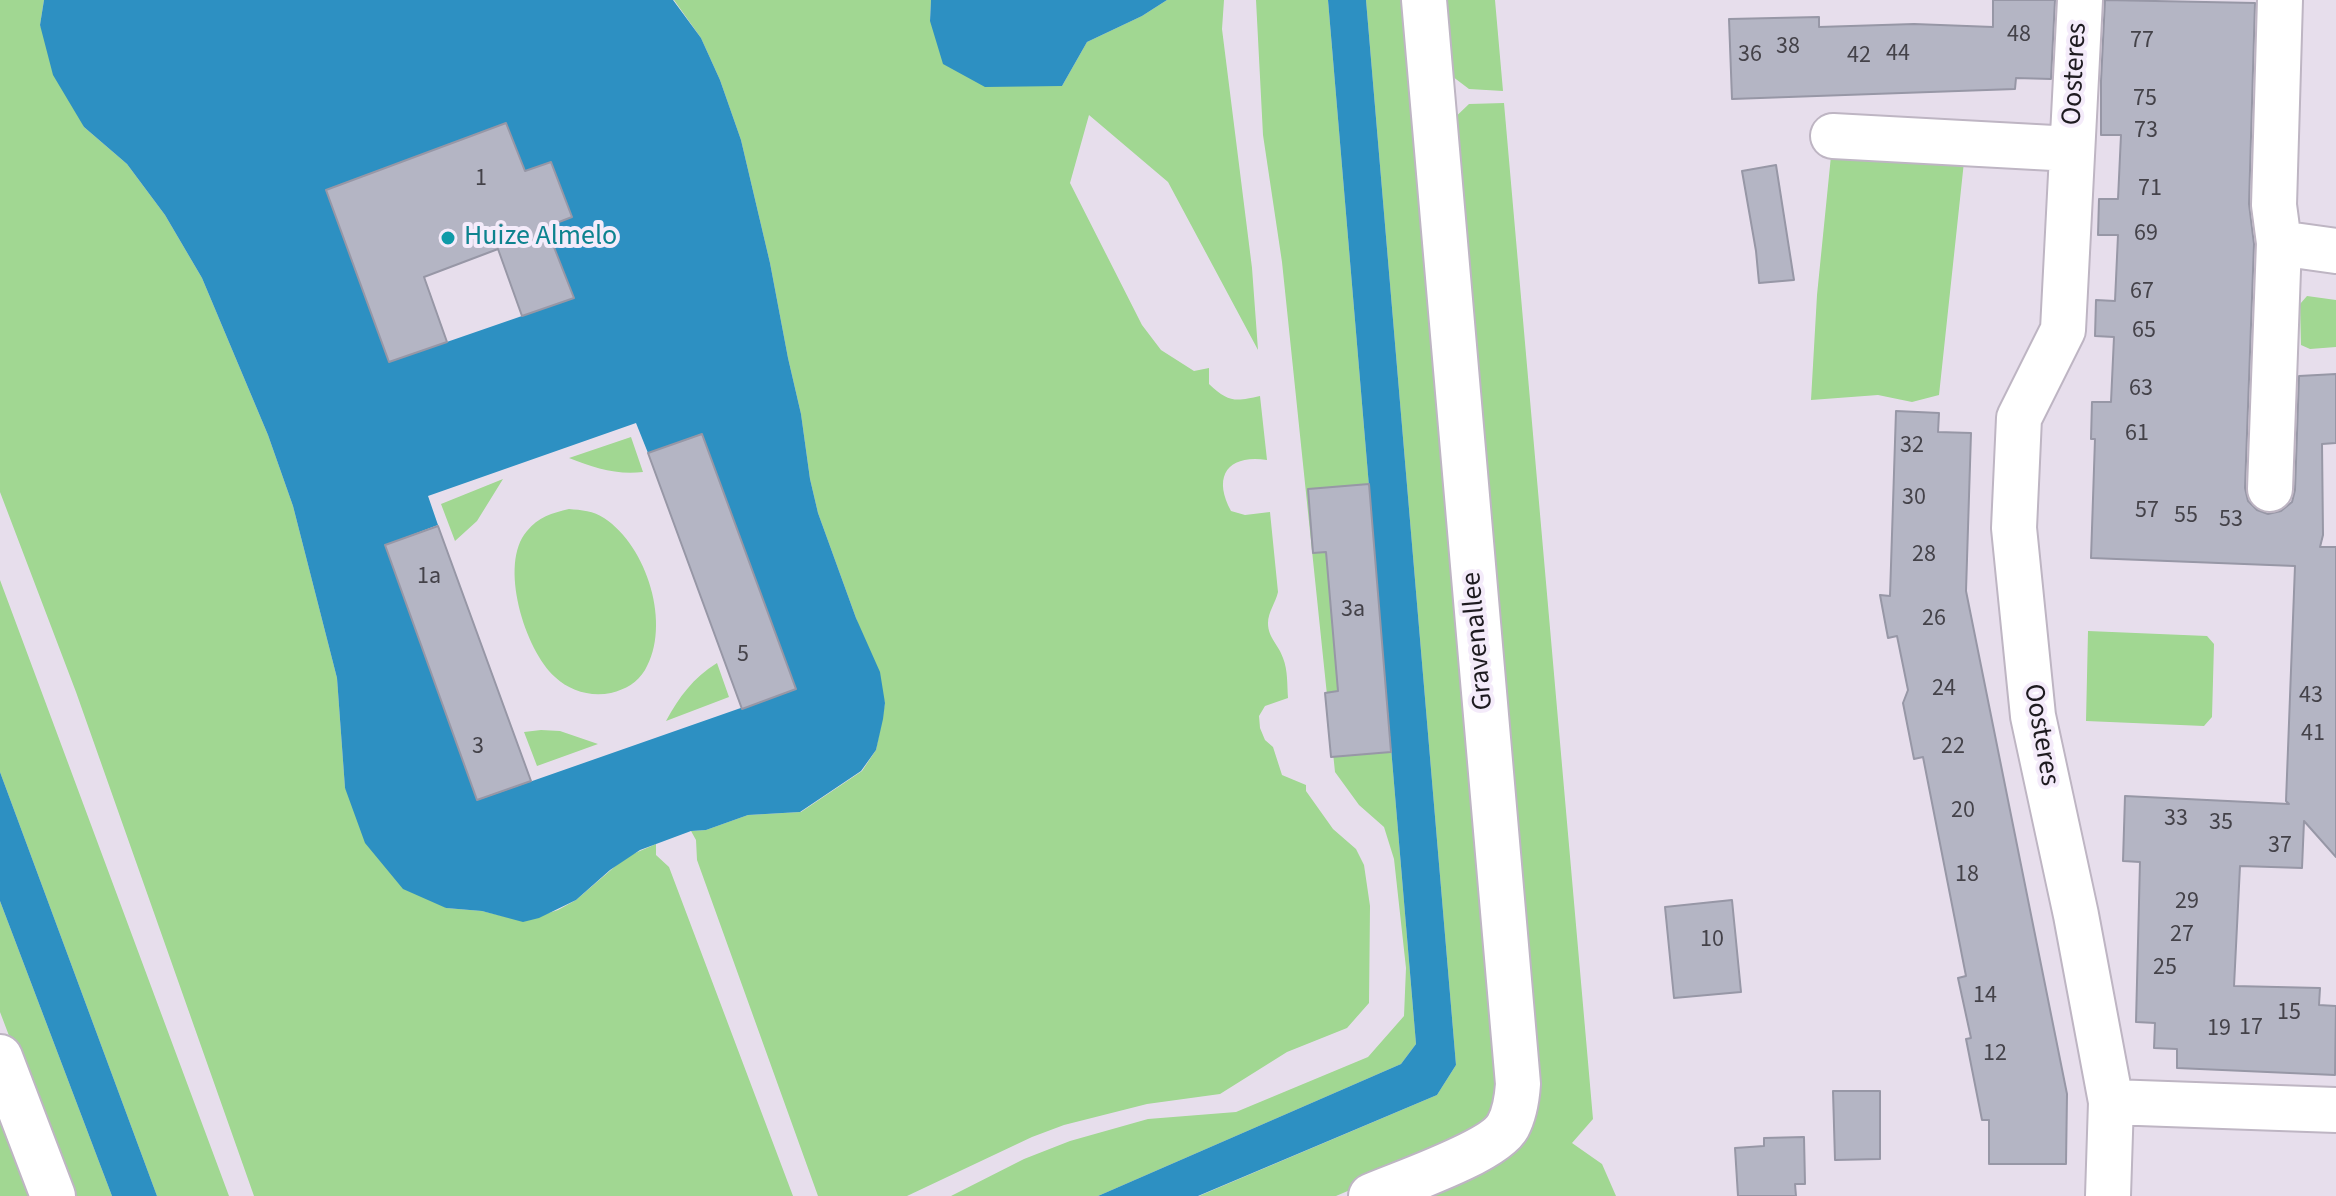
<!DOCTYPE html>
<html>
<head>
<meta charset="utf-8">
<style>
	body { margin:0 }
	canvas { display:block; background:#e7deec }
</style>
</head>
<body>
<canvas width="2336" height="1196"></canvas>
<script>
const g = document.querySelector('canvas').getContext('2d');
g.lineJoin = 'round';
function paint(path, color) {
  g.fillStyle = color;
  g.fill(path, 'evenodd');
}
function strokePath(path, color, width, dash) {
  g.strokeStyle = color;
  g.lineWidth = width;
  g.lineCap = dash ? 'butt' : 'round';
  g.setLineDash(dash || []);
  g.stroke(path);
}
function drawText(font, color, halo, rows, align = 'center') {
  g.font = font + ' "Source Sans 3",sans-serif';
  g.lineWidth = 8;
  g.setLineDash([]);
  g.textBaseline = 'middle';
  g.strokeStyle = halo;
  g.fillStyle = color;
  for (const [text, x, y, turn = 0] of rows) {
    g.save();
    g.translate(x, y);
    g.rotate((+turn || 0) * Math.PI / 180);
    g.textAlign = isNaN(turn) ? turn : align;
    if (halo) g.strokeText(text, 0, 0);
    g.fillText(text, 0, 0);
    g.restore();
  }
}
paint(new Path2D(`
	M 0,0 L 44,0 L 40,25 L 84,127 L 127,164 L 165,215 L 202,278 L 268,435 L 293,506 L 337,678 L 345,788 L 446,908 L 482,911 L 523,921 L 558,910 L 576,900 L 626,857 L 656,844 L 656,855 L 669,867 L 793,1196 L 254,1196 L 76,692 L 0,492 Z
	M 674,0 L 931,0 L 930,21 L 1062,86 L 1087,42 L 1142,16 L 1167,0 L 1224,0 L 1222,29 L 1252,268 L 1258,350 L 1168,182 L 1089,115 L 1070,183 L 1142,325 L 1161,350 L 1194,371 L 1209,368 L 1209,384 C 1228,402 1235,402 1260,396 L 1267,460 C 1228,454 1212,476 1231,511 L 1245,515 L 1270,512 L 1278,592 C 1276,602 1268,612 1268,623 C 1268,638 1279,645 1283,658 C 1288,670 1287,686 1288,698 L 1265,706 L 1259,716 L 1260,728 L 1265,740 L 1273,747 L 1282,775 L 1306,785 L 1306,791 L 1333,829 L 1356,849 L 1364,865 L 1370,906 L 1369,1003 L 1347,1028 L 1287,1052 L 1220,1094 L 1147,1104 L 1064,1125 L 1032,1137 L 907,1196 L 818,1196 L 697,860 L 696,840 L 691,831 L 706,830 L 748,815 L 801,812 L 862,771 L 876,750 L 885,703 L 856,618 L 818,513 L 810,479 L 801,414 L 788,358 L 770,263 L 741,140 L 720,80 L 701,38 Z
	M 1256,0 L 1328,0 L 1416,1044 L 1401,1064 L 1098,1196 L 951,1196 L 1024,1159 L 1070,1141 L 1148,1119 L 1236,1112 L 1368,1057 L 1404,1016 L 1406,968 L 1394,859 L 1384,827 L 1359,805 L 1335,772 L 1282,262 L 1263,135 Z
	M 1366,0 L 1411,0 L 1507,1085 L 1479,1135 L 1336,1196 L 1199,1196 L 1437,1095 L 1456,1065 Z
	M 1435,0 L 1495,0 L 1503,91 L 1469,89 L 1440,67 Z
	M 1504,103 L 1593,1119 L 1572,1143 L 1602,1164 L 1616,1196 L 1407,1196 L 1502,1154 L 1446,126 L 1469,104 Z
	M 1833,136 L 1966,143 L 1939,395 L 1912,402 L 1878,395 L 1811,400 L 1817,295 Z
	M 2307,296 L 2336,300 L 2336,347 L 2310,349 L 2301,345 L 2300,304 Z
	M 631,437 L 643,472 C 616,475 594,468 569,458 Z
	M 503,479 L 477,521 L 455,541 L 441,504 Z
	M 569,509 C 581,510 594,511 604,518 C 647,546 672,625 645,670 C 637,683 626,689 611,693 C 590,697 570,691 555,677 C 525,650 498,564 527,531 C 538,517 552,513 569,509 Z
	M 0,580 L 229,1196 L 157,1196 L 0,772 Z
	M 2088,631 L 2207,636 L 2214,644 L 2212,717 L 2204,726 L 2086,721 Z
	M 717,663 L 729,697 L 666,721 C 679,697 693,678 717,663 Z
	M 541,730 L 560,731 L 598,744 L 537,766 L 524,732 Z
	M 0,901 L 112,1196 L 70,1196 L 0,1012 Z
	M 0,1097 L 38,1196 L 0,1196 Z`), '#a1d792');
paint(new Path2D(`
	M 44,0 L 673,0 L 701,38 L 720,80 L 741,140 L 770,263 L 788,358 L 801,414 L 810,479 L 818,513 L 856,618 L 880,672 L 885,703 L 883,719 L 876,750 L 861,771 L 800,812 L 748,815 L 706,830 L 691,831 L 640,850 L 610,870 L 576,900 L 539,918 L 523,922 L 482,911 L 446,908 L 403,889 L 365,843 L 345,788 L 337,678 L 293,506 L 268,435 L 202,278 L 165,215 L 127,164 L 84,127 L 53,75 L 40,25 ZM 506,123 L 525,171 L 551,163 L 571,216 L 546,227 L 574,298 L 389,362 L 327,190 ZM 636,423 L 648,453 L 701,434 L 795,689 L 478,800 L 385,545 L 438,525 L 428,496 Z
	M 931,0 L 1167,0 L 1142,16 L 1087,42 L 1062,86 L 985,87 L 943,64 L 930,21 Z
	M 1328,0 L 1366,0 L 1456,1065 L 1437,1095 L 1198,1196 L 1098,1196 L 1401,1064 L 1416,1044 Z
	M 0,772 L 157,1196 L 112,1196 L 0,901 Z`), '#2d90c2');
const building = new Path2D(`
	M 1993,0 L 2055,0 L 2051,79 L 2016,78 L 2015,89 L 1732,99 L 1729,19 L 1819,17 L 1819,27 L 1914,24 L 1993,27 Z
	M 2105,0 L 2255,3 L 2249,204 L 2254,244 L 2245,488 L 2248,501 L 2257,510 L 2268,514 L 2281,511 L 2292,502 L 2295,490 L 2299,376 L 2336,374 L 2336,443 L 2322,444 L 2323,535 L 2320,547 L 2336,547 L 2336,857 L 2304,821 L 2302,868 L 2240,866 L 2234,986 L 2320,988 L 2319,1005 L 2336,1006 L 2335,1075 L 2177,1068 L 2177,1049 L 2154,1048 L 2155,1023 L 2136,1022 L 2140,862 L 2123,861 L 2125,796 L 2289,804 L 2286,801 L 2295,566 L 2091,558 L 2095,439 L 2091,439 L 2092,402 L 2111,402 L 2114,337 L 2095,336 L 2096,300 L 2115,301 L 2118,235 L 2098,235 L 2099,199 L 2118,199 L 2121,135 L 2101,135 L 2101,81 Z
	M 506,123 L 525,171 L 551,162 L 572,217 L 546,227 L 574,298 L 522,316 L 498,249 L 424,277 L 447,342 L 389,362 L 326,190 Z
	M 1776,165 L 1794,280 L 1759,283 L 1756,251 L 1742,171 Z
	M 1896,411 L 1939,413 L 1938,432 L 1971,433 L 1966,591 L 2067,1094 L 2066,1164 L 1989,1164 L 1989,1120 L 1982,1120 L 1966,1039 L 1971,1038 L 1958,978 L 1966,976 L 1923,757 L 1914,759 L 1903,703 L 1908,690 L 1897,636 L 1888,638 L 1880,595 L 1890,596 Z
	M 702,434 L 796,689 L 742,709 L 648,453 Z
	M 1369,484 L 1391,752 L 1331,757 L 1325,693 L 1338,691 L 1326,552 L 1313,553 L 1308,489 Z
	M 438,526 L 531,781 L 477,800 L 385,545 Z
	M 1732,900 L 1741,992 L 1674,998 L 1665,907 Z
	M 1833,1091 L 1880,1091 L 1880,1159 L 1835,1160 Z
	M 1804,1137 L 1805,1184 L 1795,1184 L 1796,1196 L 1738,1196 L 1735,1148 L 1764,1146 L 1764,1138 Z`);
paint(building, '#b4b5c4');
strokePath(building, '#9797a6', 2);
const minor = new Path2D(`
	M 2080,0 L 2063,330 L 2019,418 L 2014,528 L 2033,716 L 2076,915 L 2111,1102 L 2336,1110
	M 1833,136 L 2072,149
	M 2279,243 L 2336,251
	M 2270,489 L 2279,243 L 2274,205 L 2280,0
	M 0,1057 L 53,1196
	M 1371,1196 C 1401,1183 1494,1152 1508,1126 C 1515,1113 1517,1098 1518,1084 L 1424,0
	M 2108,1196 L 2111,1102`);
strokePath(minor, '#beb5c3', 48);
strokePath(minor, '#fff', 44);
for (const [x, y, r, color] of [
	[448,238,8,"#0f9aa8"]
]) {
  const dot = new Path2D();
  dot.arc(x, y, r, 0, 2 * Math.PI);
  g.fillStyle = color;
  g.fill(dot);
  strokePath(dot, '#f4ebfa', 3);
}
drawText('24px', '#444249', null, [
	["48",2019,36],
	["77",2142,42],
	["38",1788,48],
	["44",1898,55],
	["36",1750,56],
	["42",1859,57],
	["75",2145,100],
	["73",2146,132],
	["1",481,180],
	["71",2150,190],
	["69",2146,235],
	["67",2142,293],
	["65",2144,332],
	["63",2141,390],
	["61",2137,435],
	["32",1912,447],
	["30",1914,499],
	["57",2147,512],
	["55",2186,517],
	["53",2231,521],
	["28",1924,556],
	["1a",429,578],
	["3a",1353,611],
	["26",1934,620],
	["5",743,656],
	["24",1944,690],
	["43",2311,697],
	["41",2313,735],
	["3",478,748],
	["22",1953,748],
	["20",1963,812],
	["33",2176,820],
	["35",2221,824],
	["37",2280,847],
	["18",1967,876],
	["29",2187,903],
	["27",2182,936],
	["10",1712,941],
	["25",2165,969],
	["14",1985,997],
	["15",2289,1014],
	["17",2251,1029],
	["19",2219,1030],
	["12",1995,1055]
]);
drawText('28px', '#1e1b20', '#f4ebfa', [
	["Oosteres",2076,74,-87],
	["Gravenallee",1479,641,-95],
	["Oosteres",2040,735,80]
]);
drawText('28px', '#0d838f', '#f4ebfa', [
	["Huize Almelo",464,238]
], 'left');
</script>
</body>
</html>
